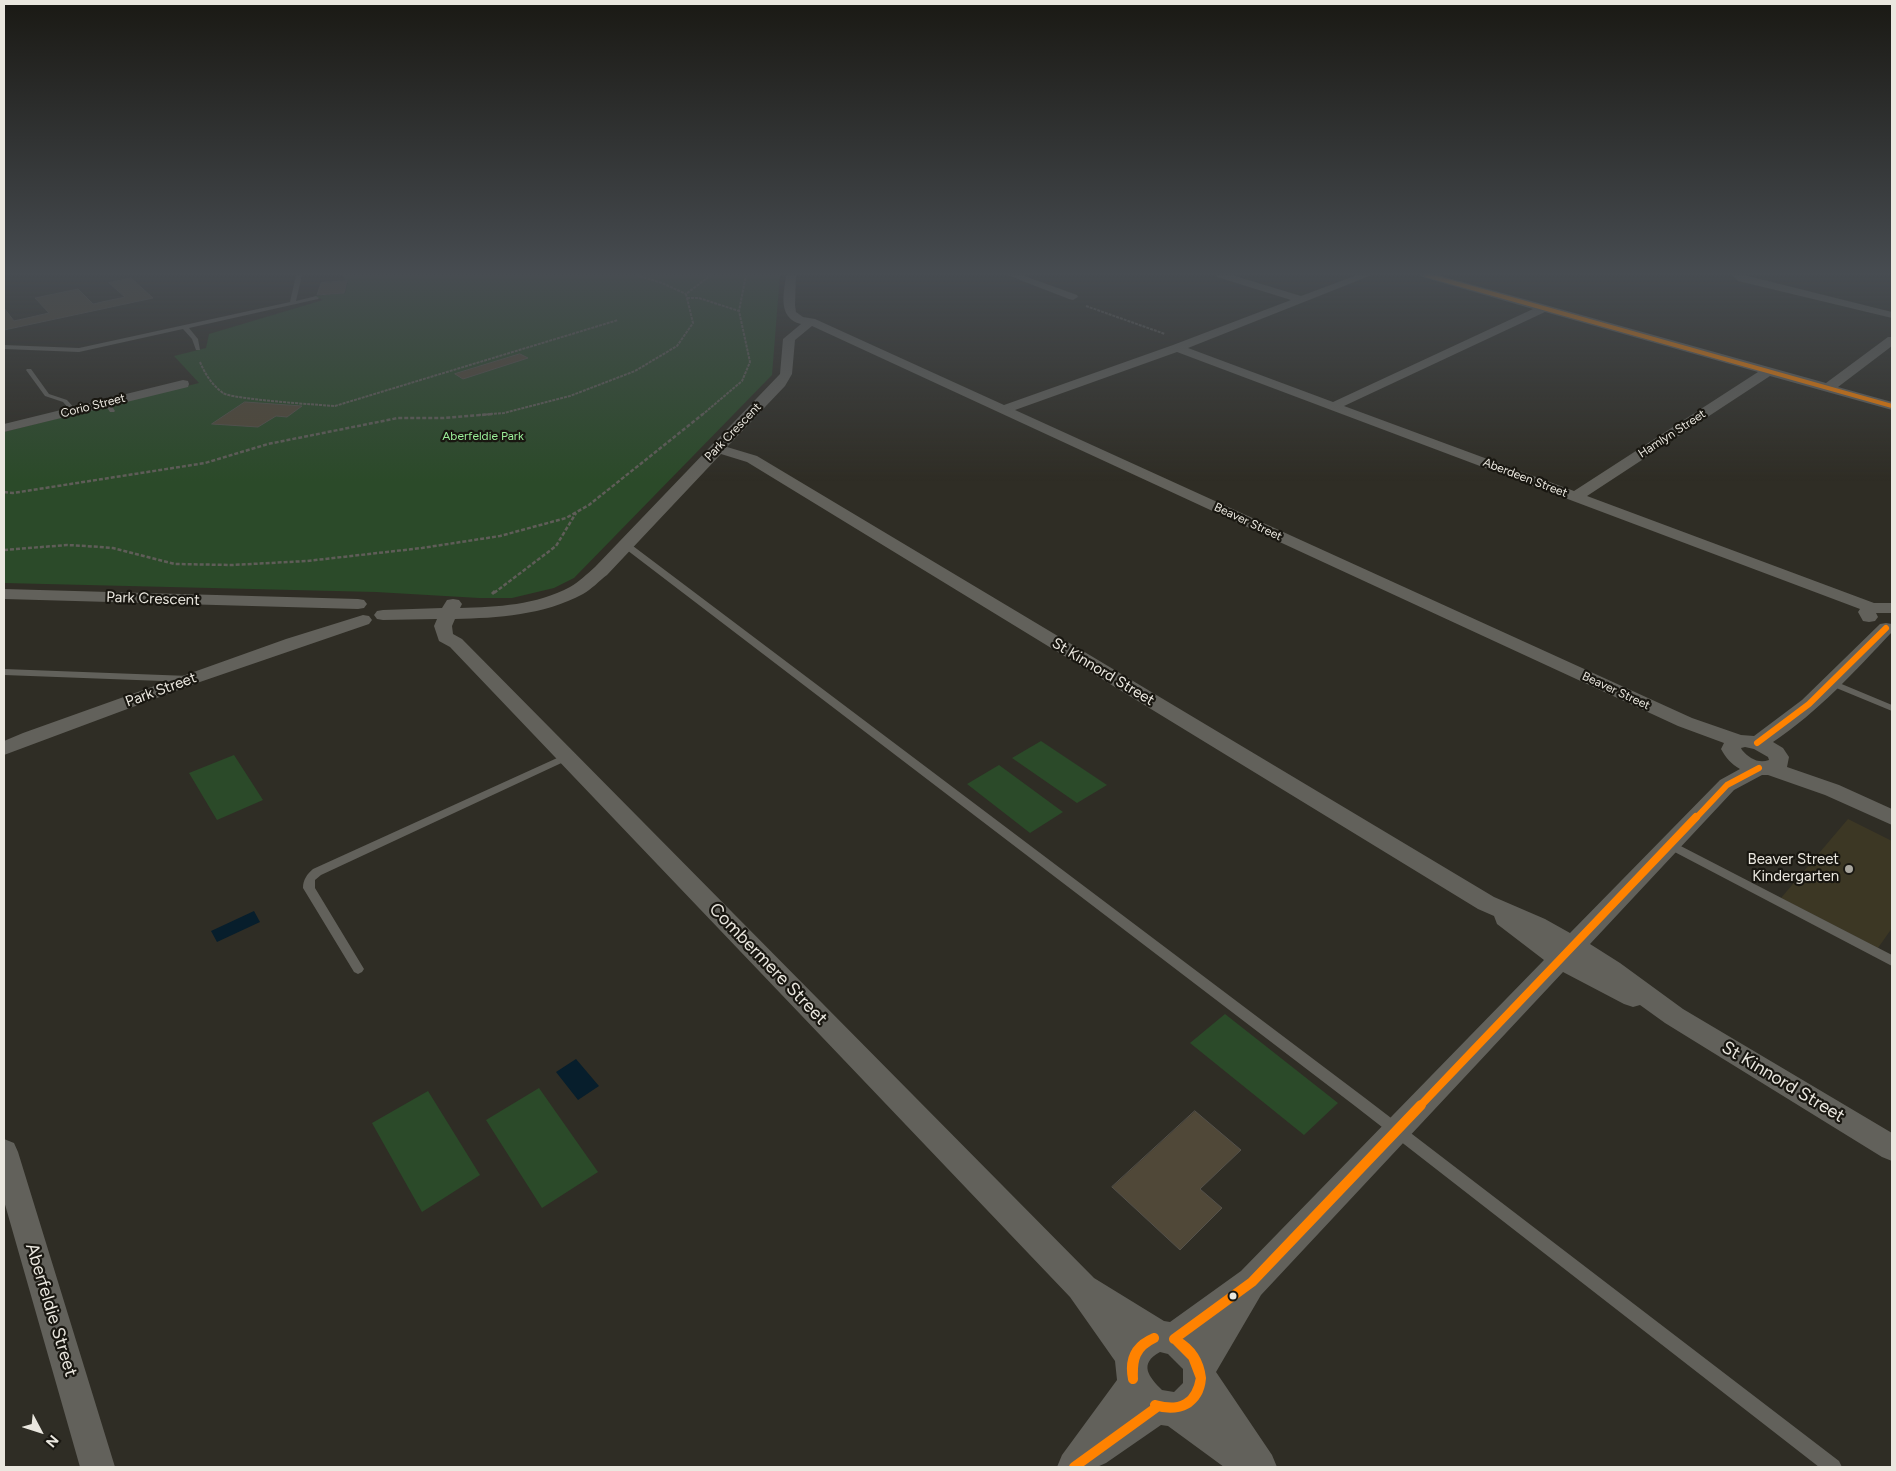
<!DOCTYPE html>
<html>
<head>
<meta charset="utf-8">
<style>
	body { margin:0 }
	#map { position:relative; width:1896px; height:1471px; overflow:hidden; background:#2f2d25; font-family:Figtree,sans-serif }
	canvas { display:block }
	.frame { position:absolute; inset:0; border:5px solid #eae7df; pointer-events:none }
	.north { position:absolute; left:15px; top:1406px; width:50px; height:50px; -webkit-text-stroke:4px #191711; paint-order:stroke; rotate:130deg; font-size:14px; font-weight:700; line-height:20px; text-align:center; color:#eae7df }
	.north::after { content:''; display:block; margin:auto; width:18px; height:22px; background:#eae7df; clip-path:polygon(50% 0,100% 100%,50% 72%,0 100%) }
</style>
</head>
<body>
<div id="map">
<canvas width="1896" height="1471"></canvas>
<div class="frame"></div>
<div class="north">N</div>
</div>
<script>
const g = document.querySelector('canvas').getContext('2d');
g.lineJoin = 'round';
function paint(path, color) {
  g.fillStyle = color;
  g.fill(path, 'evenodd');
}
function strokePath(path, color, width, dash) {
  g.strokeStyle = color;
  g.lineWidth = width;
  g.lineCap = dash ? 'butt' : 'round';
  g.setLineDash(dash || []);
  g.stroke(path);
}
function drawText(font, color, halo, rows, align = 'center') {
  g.font = font + ' Figtree,sans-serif';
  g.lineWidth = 4.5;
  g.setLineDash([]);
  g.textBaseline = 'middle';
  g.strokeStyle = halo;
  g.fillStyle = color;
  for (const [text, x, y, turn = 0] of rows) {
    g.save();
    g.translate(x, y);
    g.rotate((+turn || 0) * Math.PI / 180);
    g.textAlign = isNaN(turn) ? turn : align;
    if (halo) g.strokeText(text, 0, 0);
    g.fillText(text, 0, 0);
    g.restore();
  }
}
paint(new Path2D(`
	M 1848,819 L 1892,841 L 1892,928 L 1878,948 L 1781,898 Z`), '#3c3724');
paint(new Path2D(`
	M 343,275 L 780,275 L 772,375 L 574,578 L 554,588 L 512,598 L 479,598 L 376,592 L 4,583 L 4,432 L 199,383 L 174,356 L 206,348 L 209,334 L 323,300 L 314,296 L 345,293 L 348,281 L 345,281 Z
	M 1041,741 L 1107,785 L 1077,803 L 1012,758 Z
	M 234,755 L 263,800 L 217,820 L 189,773 Z
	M 999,765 L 1063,812 L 1030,833 L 967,784 Z
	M 1225,1014 L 1338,1103 L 1304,1135 L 1190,1043 Z
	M 539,1088 L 598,1172 L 542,1208 L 486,1120 Z
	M 428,1091 L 480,1175 L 422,1212 L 372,1123 Z`), '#2b4a29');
paint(new Path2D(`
	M 254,911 L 260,922 L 217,942 L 211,931 Z
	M 576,1059 L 599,1086 L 578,1100 L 556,1072 Z`), '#071e2c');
const building = new Path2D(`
	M 131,278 L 153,298 L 4,330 L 4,308 L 14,321 L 49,313 L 35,298 L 78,289 L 93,304 L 125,297 L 109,283 Z
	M 347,281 L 344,293 L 317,295 L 321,283 Z
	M 520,354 L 528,358 L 463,379 L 455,374 Z
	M 245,402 L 302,406 L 287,417 L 276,416 L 258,427 L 212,424 Z
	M 1195,1111 L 1241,1150 L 1200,1189 L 1222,1208 L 1180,1250 L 1112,1187 Z`);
paint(building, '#504838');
strokePath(building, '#54514b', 1);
strokePath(new Path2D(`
	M 636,275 L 662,283 L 686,294
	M 687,298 L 699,298 L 739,311
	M 1086,306 L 1165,334
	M 200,362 C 205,374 212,385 223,393 C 230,399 320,405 335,406 L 618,320
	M 478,415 L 504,413 L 570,396 L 635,371 L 677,346 L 693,323 L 686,294 L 711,275
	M 702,415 L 742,381 L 750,362 L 739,311 L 746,275`), '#5f5d58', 2, [3, 1]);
strokePath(new Path2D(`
	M 4,492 L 13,493 L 205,463 L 268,444 L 398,418 L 444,418 L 493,414
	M 4,550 L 67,545 L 86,546 L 113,548 L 175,564 L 232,565 L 307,561 L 422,548 L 500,536 L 566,518 L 589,505 L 703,414
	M 494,593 L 556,546 L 576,513`), '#5f5d58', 2.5, [4, 2]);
strokePath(new Path2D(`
	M 492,594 L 495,591`), '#5f5d58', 3, [5, 2.5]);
paint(new Path2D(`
	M 296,275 L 302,275 L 296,301 L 316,296 L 319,298 L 318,299 L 189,328 L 198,339 L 200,350 L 196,350 L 192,339 L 183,329 L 79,352 L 4,349 L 4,345 L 79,348 L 290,302 Z
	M 27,369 L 31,369 L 49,394 L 67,400 L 76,410 L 76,412 L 72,412 L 63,402 L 45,396 L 26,370 Z
	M 105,402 L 109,402 L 115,411 L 114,412 L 110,412 L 104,403 Z
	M 623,543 L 629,543 L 1365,1098 L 1839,1461 L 1842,1467 L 1819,1467 L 1355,1106 L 623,547 Z
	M 4,669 L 189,676 L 194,679 L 189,682 L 4,675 Z
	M 1832,680 L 1892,705 L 1892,711 L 1829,685 L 1827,683 Z
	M 566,754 L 570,755 L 571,757 L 570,759 L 321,875 L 315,880 L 315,888 L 364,969 L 362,972 L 358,974 L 354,972 L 303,888 C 303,880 307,874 313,869 Z
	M 1671,841 L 1892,955 L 1892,966 L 1667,848 L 1665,845 L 1667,842 Z`), '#62615b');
paint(new Path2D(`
	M 786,275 L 796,275 L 795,305 L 796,312 L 803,317 L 815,319 L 1004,405 L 1173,345 L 1291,300 L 1217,277 L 1216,275 L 1232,275 L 1301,296 L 1357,275 L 1372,275 L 1188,348 L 1333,402 L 1533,309 L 1422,277 L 1421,275 L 1438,275 L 1826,383 L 1888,337 L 1892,337 L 1892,346 L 1838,387 L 1892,402 L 1892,410 L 1770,376 L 1587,496 L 1874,603 L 1892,603 L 1892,613 L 1876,613 L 1878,617 L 1875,621 L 1869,622 L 1863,621 L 1858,612 L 1860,609 L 1177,352 L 1015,410 L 1692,718 L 1741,735 L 1754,736 L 1802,700 L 1880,624 L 1886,623 L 1892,624 L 1892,632 C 1855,671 1818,712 1773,742 L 1783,748 L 1789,757 L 1787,767 L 1839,785 L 1892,809 L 1892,825 L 1825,795 L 1768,775 L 1762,775 L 1734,790 L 1590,944 L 1620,963 L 1683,1009 L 1892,1133 L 1892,1161 L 1882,1157 L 1665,1023 L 1640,1005 L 1633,1007 L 1624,1004 L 1563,972 L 1261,1295 L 1216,1372 L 1272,1455 L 1277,1467 L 1224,1467 L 1168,1426 L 1161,1425 L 1106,1463 L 1097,1467 L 1057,1467 L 1062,1455 L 1117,1380 L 1115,1361 L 1070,1297 L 450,647 L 439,641 L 434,626 L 437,619 L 383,620 L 377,619 L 374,615 L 377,611 L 383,610 L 442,608 L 447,600 L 453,599 L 459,600 L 462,604 L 460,608 C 498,607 536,605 570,587 C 579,582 587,574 595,567 L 780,374 L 783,339 L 801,324 C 777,318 784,293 786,275 ZM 1545,312 L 1758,372 L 1574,491 L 1344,406 ZM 812,326 L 1678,726 L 1724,743 L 1721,749 C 1726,758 1731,764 1740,769 L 1720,780 L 1570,933 L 1545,919 L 1494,897 L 757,456 L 727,447 L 785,386 L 792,374 L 795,340 ZM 721,454 L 747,462 L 1478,909 L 1494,916 L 1497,924 L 1544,960 L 1241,1271 L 1170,1322 L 1164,1321 L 1094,1278 L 462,639 L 453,634 L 452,626 L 455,619 C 498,618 544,615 583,594 C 592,589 599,581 607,575 ZM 1745,747 L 1754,749 L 1768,757 L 1769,760 C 1758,764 1749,758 1742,750 L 1741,748 ZM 1160,1352 L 1168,1354 L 1183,1369 L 1183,1383 L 1174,1392 L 1162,1390 C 1149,1377 1138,1364 1160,1352 Z
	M 1007,275 L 1022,275 L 1077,295 L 1078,297 L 1073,300 L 1069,299 Z
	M 1732,275 L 1744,275 L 1892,312 L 1892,318 L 1738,281 Z
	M 183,380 L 188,381 L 189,384 L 188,387 L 4,432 L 4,424 Z
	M 4,589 L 358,599 L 364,600 L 367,604 L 364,608 L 358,609 L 4,599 Z
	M 363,615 L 369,616 L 372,620 L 369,624 L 197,683 L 4,755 L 4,741 L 23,733 L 286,639 Z
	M 4,1139 L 14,1143 L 18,1152 L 115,1467 L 80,1467 L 4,1201 Z`), '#62615b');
strokePath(new Path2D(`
	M 1426,275 L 1892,406`), '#ff8200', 4);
strokePath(new Path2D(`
	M 1757,743 L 1809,704 L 1886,628
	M 1695,819 L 1727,785 L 1759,768`), '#ff8200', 6);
strokePath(new Path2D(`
	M 1420,1106 L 1696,817`), '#ff8200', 8);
strokePath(new Path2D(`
	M 1174,1339 L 1252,1282 L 1421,1105
	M 1177,1341 C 1191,1349 1199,1362 1201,1378
	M 1177,1341 L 1193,1357 L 1201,1378
	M 1133,1379 C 1129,1359 1135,1346 1154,1338
	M 1133,1379 C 1132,1359 1135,1347 1154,1338
	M 1155,1405 C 1181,1412 1196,1405 1201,1378
	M 1155,1405 C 1178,1413 1199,1403 1201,1378
	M 1074,1467 L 1157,1407`), '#ff8200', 10);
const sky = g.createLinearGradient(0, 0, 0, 481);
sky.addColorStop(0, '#1a1914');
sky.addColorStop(0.57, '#474c51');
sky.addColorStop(1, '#474c5100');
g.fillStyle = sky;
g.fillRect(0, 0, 1896, 481);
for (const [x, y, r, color] of [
	[1849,869,5,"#a9a69e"],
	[1233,1296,4.5,"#eae7df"]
]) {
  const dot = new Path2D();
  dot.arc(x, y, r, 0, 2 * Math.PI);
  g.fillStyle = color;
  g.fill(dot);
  strokePath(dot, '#191711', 2);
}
drawText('12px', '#eae7df', '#191711', [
	["Corio Street",93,406,-14],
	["Park Crescent",733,432,-46],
	["Hamlyn Street",1672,434,-33],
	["Aberdeen Street",1525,478,21],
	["Beaver Street",1248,522,25],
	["Beaver Street",1616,691,25]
]);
drawText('12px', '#9bef99', '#191711', [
	["Aberfeldie Park",483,436]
]);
drawText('15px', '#eae7df', '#191711', [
	["Park Crescent",153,599,2],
	["St Kinnord Street",1103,672,31],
	["Park Street",161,690,-20]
]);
drawText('15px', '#eae7df', '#191711', [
	["Beaver Street",1839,860],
	["Kindergarten",1839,877]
], 'right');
drawText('18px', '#eae7df', '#191711', [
	["Combermere Street",768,964,46],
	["St Kinnord Street",1783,1082,31],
	["Aberfeldie Street",51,1310,73]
]);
</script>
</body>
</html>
